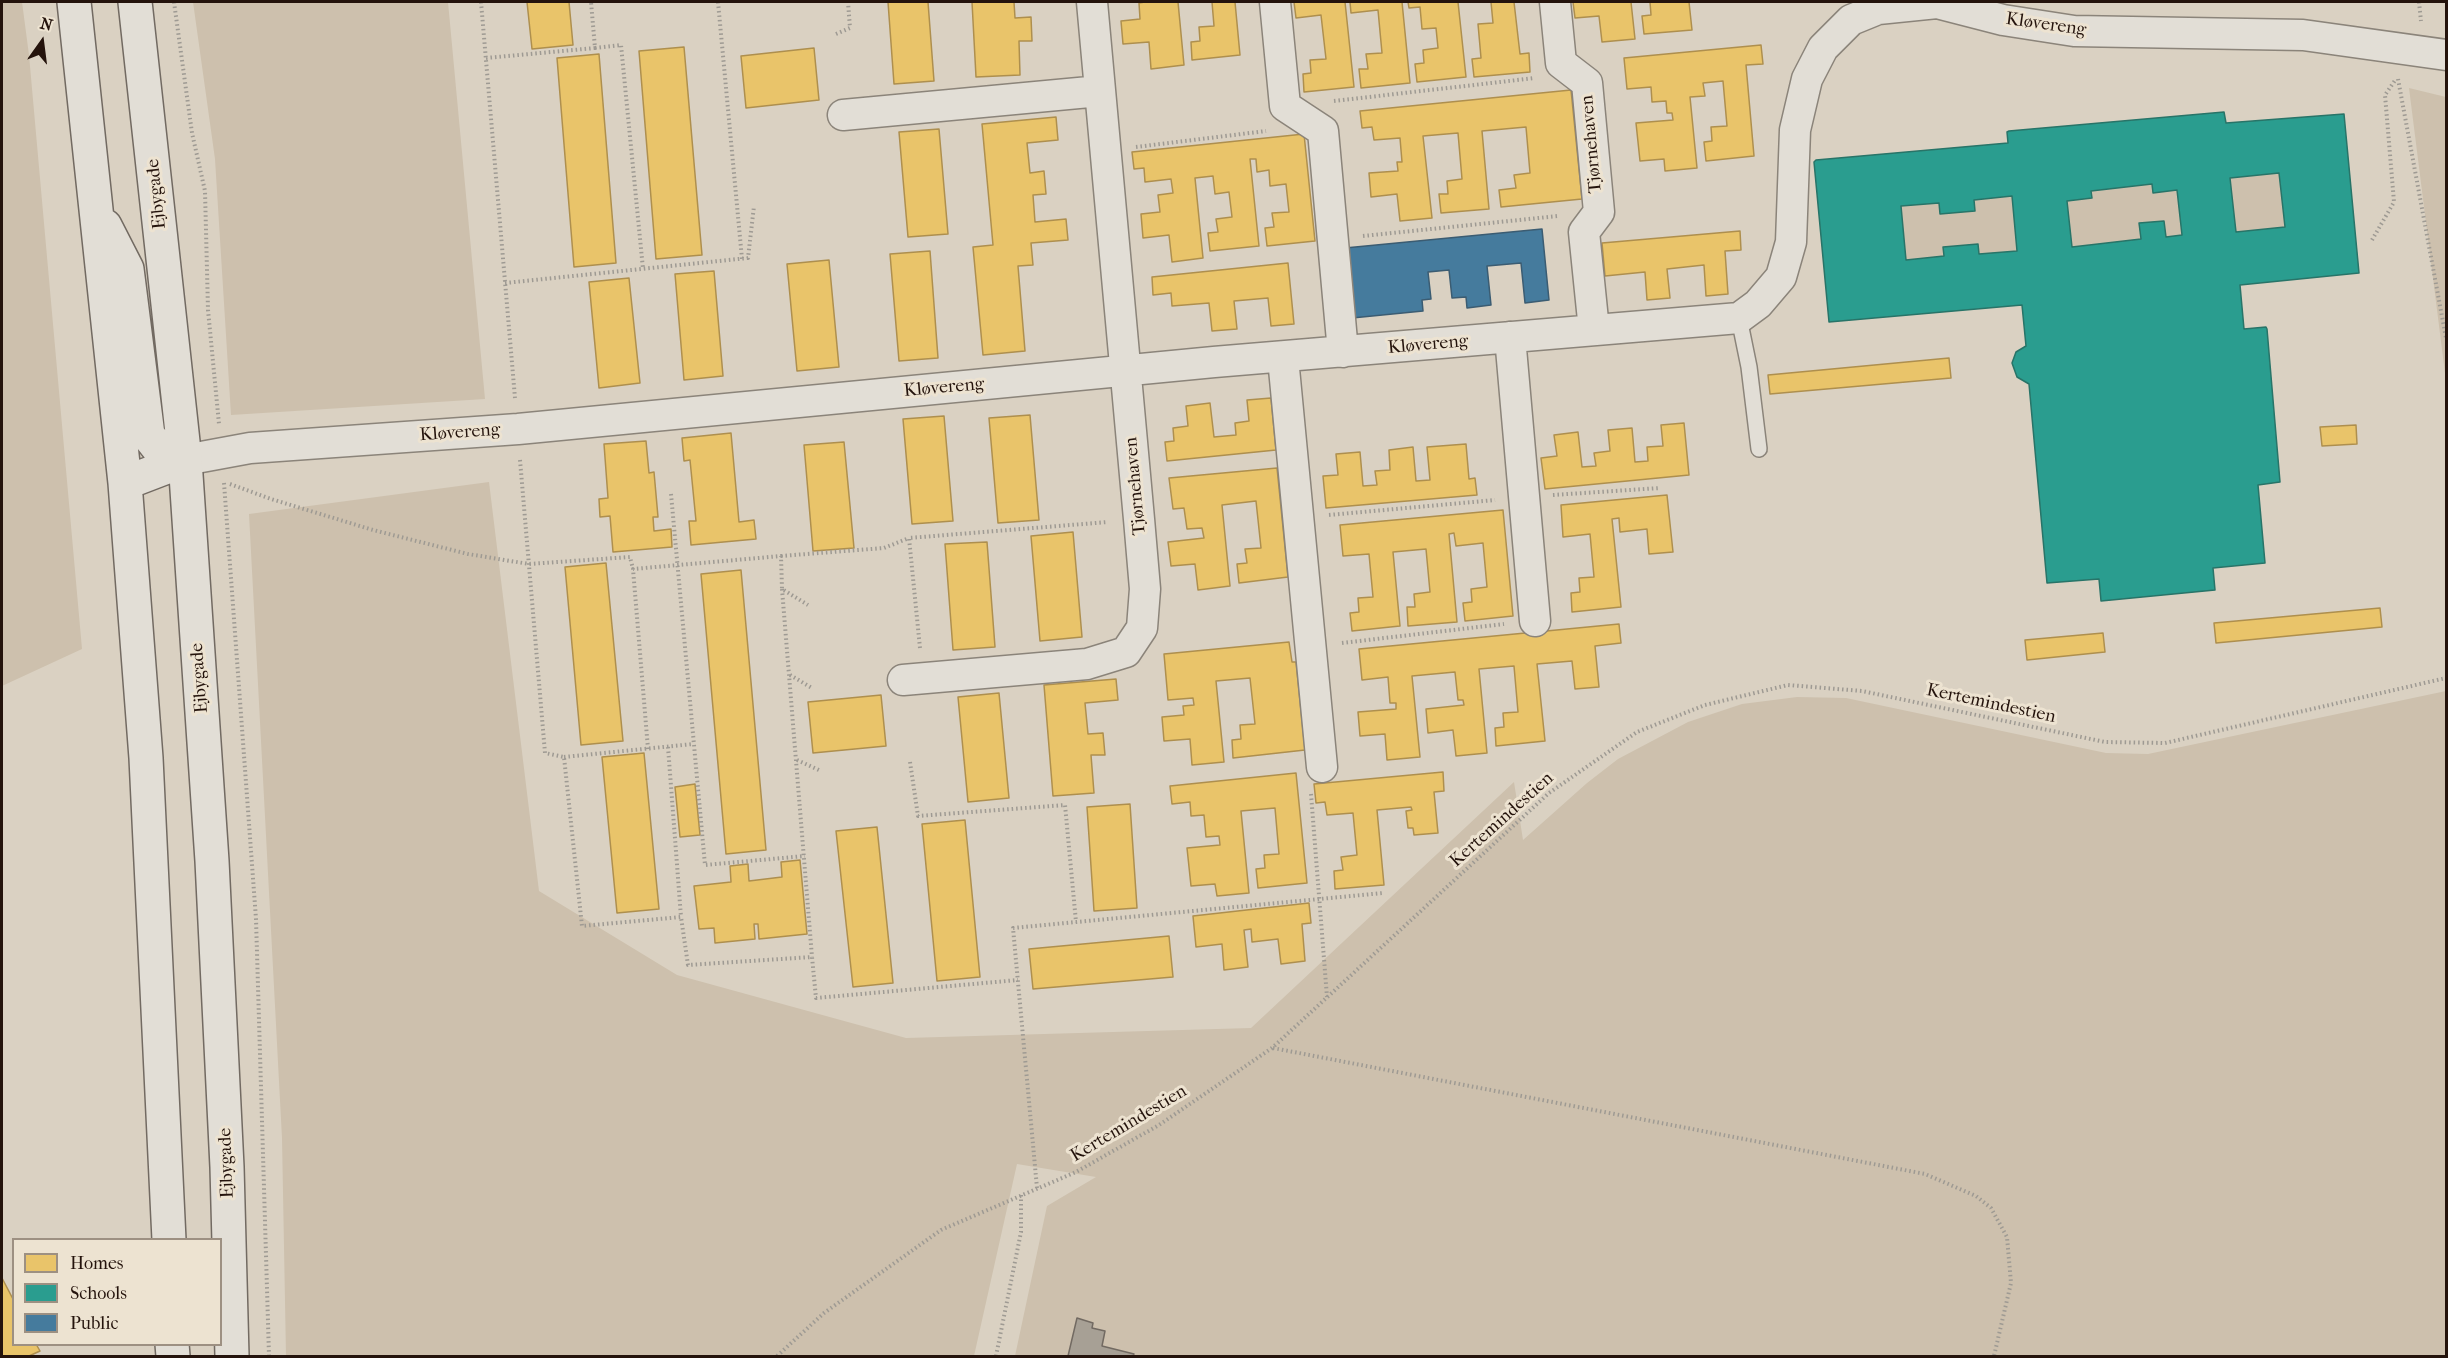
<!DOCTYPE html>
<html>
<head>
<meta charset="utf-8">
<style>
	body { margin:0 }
	#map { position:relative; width:2448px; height:1358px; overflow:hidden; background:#dad1c2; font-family:"IM FELL French Canon",serif }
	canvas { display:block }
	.frame { position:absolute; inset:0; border:3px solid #24130c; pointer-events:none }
	.legend { position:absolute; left:12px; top:1238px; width:210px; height:108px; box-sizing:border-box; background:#ede3d1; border:2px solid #9d9082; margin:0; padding:8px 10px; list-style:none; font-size:18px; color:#24130c }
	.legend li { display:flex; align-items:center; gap:12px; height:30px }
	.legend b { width:30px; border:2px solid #9d9082 }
	.north { position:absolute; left:12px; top:12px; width:60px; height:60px; -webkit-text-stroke:4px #ede3d1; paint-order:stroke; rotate:14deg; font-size:16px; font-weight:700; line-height:24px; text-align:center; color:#24130c }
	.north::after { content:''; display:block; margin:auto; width:21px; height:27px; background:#24130c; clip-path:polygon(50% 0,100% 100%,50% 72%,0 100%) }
</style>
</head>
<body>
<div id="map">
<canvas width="2448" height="1358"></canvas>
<div class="frame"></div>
<ul class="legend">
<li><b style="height:16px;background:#e9c46a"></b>Homes</li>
<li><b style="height:16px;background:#2a9d8f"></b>Schools</li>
<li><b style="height:16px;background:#457b9d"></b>Public</li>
</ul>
<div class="north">N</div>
</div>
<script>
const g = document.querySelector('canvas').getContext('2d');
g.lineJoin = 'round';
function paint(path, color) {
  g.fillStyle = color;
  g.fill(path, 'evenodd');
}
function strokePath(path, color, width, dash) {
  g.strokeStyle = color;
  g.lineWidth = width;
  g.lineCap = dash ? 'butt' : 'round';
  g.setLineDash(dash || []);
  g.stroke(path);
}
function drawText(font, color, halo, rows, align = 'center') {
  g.font = font + ' "IM FELL French Canon",serif';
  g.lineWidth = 6;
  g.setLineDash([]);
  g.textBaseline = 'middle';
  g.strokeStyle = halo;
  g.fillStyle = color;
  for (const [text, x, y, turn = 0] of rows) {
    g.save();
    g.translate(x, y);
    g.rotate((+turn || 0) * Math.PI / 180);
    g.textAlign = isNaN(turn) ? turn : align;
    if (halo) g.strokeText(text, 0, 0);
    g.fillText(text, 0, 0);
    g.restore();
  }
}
paint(new Path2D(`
	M 2,2 L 22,2 L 29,55 L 82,649 L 2,686 Z
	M 193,2 L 448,2 L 485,399 L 231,415 L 215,159 Z
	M 2409,88 L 2446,97 L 2446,381 Z
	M 2279,173 L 2285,227 L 2236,232 L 2230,178 Z
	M 2152,184 L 2153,193 L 2177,190 L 2182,235 L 2166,237 L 2164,221 L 2140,223 L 2141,239 L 2072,247 L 2067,201 L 2091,198 L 2091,191 Z
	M 2012,196 L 2017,251 L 1979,254 L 1978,244 L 1943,247 L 1944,256 L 1906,260 L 1901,206 L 1939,203 L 1940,214 L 1974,200 Z
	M 489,482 L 539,891 L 677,975 L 906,1038 L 1251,1028 L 1514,782 L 1523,840 L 1587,783 L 1618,759 L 1688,722 L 1742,704 L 1797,697 L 1846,698 L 2106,753 L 2148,754 L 2446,691 L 2446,1356 L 1015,1356 L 1047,1206 L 1096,1177 L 1017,1164 L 974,1356 L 286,1356 L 282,1138 L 249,514 Z`), '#cdc0ad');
const homes = new Path2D(`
	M 527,2 L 569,2 L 573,45 L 532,49 Z
	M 888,2 L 928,2 L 934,81 L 894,84 Z
	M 972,2 L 1014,2 L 1015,18 L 1031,17 L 1032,41 L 1019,41 L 1020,75 L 976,77 Z
	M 1145,2 L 1178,2 L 1184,65 L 1151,69 L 1149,42 L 1123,44 L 1121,21 L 1140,19 L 1139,3 Z
	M 1212,2 L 1235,2 L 1240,55 L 1192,60 L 1191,42 L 1200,41 L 1199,27 L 1214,26 Z
	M 1294,2 L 1345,2 L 1354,87 L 1304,92 L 1303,74 L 1311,73 L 1310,60 L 1326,59 L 1321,15 L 1296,18 Z
	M 1350,2 L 1402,2 L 1410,83 L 1361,88 L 1359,69 L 1368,69 L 1366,54 L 1382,53 L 1378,10 L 1351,13 Z
	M 1408,2 L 1458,2 L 1466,77 L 1417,82 L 1415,64 L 1424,63 L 1423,50 L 1438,48 L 1436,28 L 1422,29 L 1420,7 L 1409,8 Z
	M 1491,2 L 1514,2 L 1520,54 L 1529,53 L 1530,72 L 1474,77 L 1472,59 L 1481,58 L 1478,24 L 1493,23 Z
	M 1573,2 L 1631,2 L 1635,39 L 1602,42 L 1599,16 L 1575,18 Z
	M 1650,2 L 1689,2 L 1692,30 L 1644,34 L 1642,16 L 1651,15 Z
	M 1761,45 L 1763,64 L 1746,65 L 1754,156 L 1706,161 L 1704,142 L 1712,141 L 1711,127 L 1727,126 L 1723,81 L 1703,83 L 1705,96 L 1690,97 L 1697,168 L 1665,171 L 1664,159 L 1640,161 L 1636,123 L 1673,120 L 1672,113 L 1667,113 L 1666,101 L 1652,102 L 1651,87 L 1627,89 L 1624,58 Z
	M 684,47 L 702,255 L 656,259 L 639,51 Z
	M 814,48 L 819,100 L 746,108 L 741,56 Z
	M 599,54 L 616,263 L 574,267 L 557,58 Z
	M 1571,90 L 1582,199 L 1501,207 L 1499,190 L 1516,188 L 1514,175 L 1530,173 L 1526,127 L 1482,131 L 1489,209 L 1441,213 L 1439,194 L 1448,194 L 1447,181 L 1462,179 L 1458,133 L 1423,136 L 1432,218 L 1400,221 L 1397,194 L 1371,197 L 1369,173 L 1398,171 L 1397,162 L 1402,162 L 1400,138 L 1374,140 L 1372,127 L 1362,128 L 1360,111 Z
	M 1056,117 L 1058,140 L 1027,143 L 1030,173 L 1044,171 L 1046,194 L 1033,195 L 1035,222 L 1066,219 L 1068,240 L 1031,243 L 1033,265 L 1018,266 L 1025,351 L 983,355 L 973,247 L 993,245 L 982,124 Z
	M 939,129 L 948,234 L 908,237 L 899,132 Z
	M 1304,134 L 1315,241 L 1267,246 L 1265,228 L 1274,227 L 1272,213 L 1289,212 L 1286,184 L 1270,186 L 1269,170 L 1257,172 L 1256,159 L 1250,159 L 1259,246 L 1210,251 L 1208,233 L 1218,232 L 1216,219 L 1232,217 L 1229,192 L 1215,194 L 1213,176 L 1195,178 L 1203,258 L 1172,262 L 1169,235 L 1143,238 L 1141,214 L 1160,212 L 1158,195 L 1173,193 L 1171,179 L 1145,182 L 1144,168 L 1134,169 L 1132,152 Z
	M 1740,231 L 1741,250 L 1725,251 L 1728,294 L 1706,296 L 1704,265 L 1667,269 L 1670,298 L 1647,300 L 1645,272 L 1605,276 L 1602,243 Z
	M 930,251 L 938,358 L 899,361 L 890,254 Z
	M 829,260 L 839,367 L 797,371 L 787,264 Z
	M 1288,263 L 1294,324 L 1271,326 L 1268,298 L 1234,301 L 1237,329 L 1212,331 L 1209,303 L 1172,306 L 1171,293 L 1153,295 L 1152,277 Z
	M 714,271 L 723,376 L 684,380 L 675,274 Z
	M 629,278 L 640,383 L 599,388 L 589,282 Z
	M 1949,358 L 1951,378 L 1770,394 L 1768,375 Z
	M 1271,398 L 1276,450 L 1167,461 L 1165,442 L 1174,441 L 1173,428 L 1188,426 L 1186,406 L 1210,403 L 1214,437 L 1236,435 L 1235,423 L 1249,421 L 1247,400 Z
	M 1030,415 L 1039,520 L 998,523 L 989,418 Z
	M 944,416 L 953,521 L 912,524 L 903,419 Z
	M 1684,423 L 1689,475 L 1545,489 L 1541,458 L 1557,456 L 1554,435 L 1578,432 L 1582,467 L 1596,466 L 1594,453 L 1610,451 L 1608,430 L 1632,428 L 1635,462 L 1648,461 L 1647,447 L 1663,446 L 1661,425 Z
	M 2356,425 L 2357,444 L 2322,446 L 2320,427 Z
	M 731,433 L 739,522 L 754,520 L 756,539 L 691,545 L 689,521 L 696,521 L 690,460 L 684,461 L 682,438 Z
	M 646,441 L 649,473 L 654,472 L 658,517 L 653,517 L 654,531 L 671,529 L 672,547 L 613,552 L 610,516 L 600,517 L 599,499 L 608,498 L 604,444 Z
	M 844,442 L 854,548 L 813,551 L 804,445 Z
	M 1466,444 L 1469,479 L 1475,478 L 1477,495 L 1326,508 L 1323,476 L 1338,475 L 1336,454 L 1360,452 L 1363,486 L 1377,485 L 1375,471 L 1390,470 L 1389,450 L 1413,447 L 1416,481 L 1430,480 L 1427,447 Z
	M 1277,468 L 1288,577 L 1239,583 L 1237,564 L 1247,563 L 1245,549 L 1261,548 L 1256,501 L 1222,505 L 1230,586 L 1198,590 L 1195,564 L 1171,566 L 1168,542 L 1204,538 L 1202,528 L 1187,529 L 1184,508 L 1173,509 L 1169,478 Z
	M 1667,495 L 1673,552 L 1649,554 L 1647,529 L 1620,532 L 1619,518 L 1612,519 L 1621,607 L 1572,612 L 1571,593 L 1580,592 L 1579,578 L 1594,577 L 1590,534 L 1563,537 L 1561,505 Z
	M 1503,510 L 1513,616 L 1465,621 L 1463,603 L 1472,602 L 1471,589 L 1487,587 L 1483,543 L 1456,546 L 1454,533 L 1449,534 L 1457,622 L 1408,626 L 1407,607 L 1415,607 L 1414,594 L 1430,592 L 1426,549 L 1393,552 L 1400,626 L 1352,631 L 1350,613 L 1359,612 L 1358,598 L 1373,597 L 1369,554 L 1343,556 L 1340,525 Z
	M 1073,532 L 1082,637 L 1040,641 L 1031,536 Z
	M 987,542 L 995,647 L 953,650 L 945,544 Z
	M 606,563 L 623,741 L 581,745 L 565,567 Z
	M 741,570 L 766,850 L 726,854 L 701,574 Z
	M 2380,608 L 2382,627 L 2216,643 L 2214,623 Z
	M 1619,624 L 1621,643 L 1595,646 L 1599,687 L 1575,689 L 1572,661 L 1537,664 L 1545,741 L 1496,746 L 1495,728 L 1504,727 L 1503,713 L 1518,712 L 1514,666 L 1479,669 L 1487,753 L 1456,756 L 1453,730 L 1428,733 L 1426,709 L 1464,705 L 1463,700 L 1458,700 L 1455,672 L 1412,676 L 1420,757 L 1387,760 L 1385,734 L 1360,736 L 1358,712 L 1396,709 L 1396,703 L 1390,703 L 1388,677 L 1362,680 L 1359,649 Z
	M 2103,633 L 2105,652 L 2027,660 L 2025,640 Z
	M 1289,642 L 1292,662 L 1296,662 L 1305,750 L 1233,758 L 1232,740 L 1241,739 L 1240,725 L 1255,724 L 1250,678 L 1216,681 L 1224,762 L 1192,765 L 1190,739 L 1164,741 L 1162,717 L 1184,715 L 1183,706 L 1194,705 L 1193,698 L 1168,700 L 1164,654 Z
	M 1116,679 L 1118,700 L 1085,703 L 1088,734 L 1103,733 L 1105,755 L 1091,755 L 1094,793 L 1053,796 L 1044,685 Z
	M 999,693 L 1009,798 L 968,802 L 958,697 Z
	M 881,695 L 886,746 L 813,753 L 808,702 Z
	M 644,753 L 659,909 L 617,913 L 602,757 Z
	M 1443,772 L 1444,791 L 1434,792 L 1438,833 L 1414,835 L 1413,828 L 1408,828 L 1406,811 L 1412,810 L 1411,807 L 1377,810 L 1384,885 L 1335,889 L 1334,871 L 1343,870 L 1341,857 L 1357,855 L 1353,813 L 1327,815 L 1325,802 L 1316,803 L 1314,784 Z
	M 1296,773 L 1307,883 L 1258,888 L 1256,869 L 1265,868 L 1264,855 L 1279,854 L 1275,808 L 1241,811 L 1249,893 L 1217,896 L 1215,884 L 1191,886 L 1187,848 L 1220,845 L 1219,836 L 1206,837 L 1204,815 L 1191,816 L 1190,802 L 1172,804 L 1170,786 Z
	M 695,784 L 700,835 L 680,837 L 675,787 Z
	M 1130,804 L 1137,908 L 1094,911 L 1087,807 Z
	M 965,820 L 980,977 L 937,981 L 922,824 Z
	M 877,827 L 893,983 L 853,987 L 836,831 Z
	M 800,860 L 807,934 L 759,939 L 758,924 L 754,924 L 755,939 L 715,943 L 714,928 L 699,929 L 694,886 L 731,882 L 730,866 L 748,864 L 749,881 L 782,877 L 781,862 Z
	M 1309,903 L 1311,923 L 1302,924 L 1305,961 L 1281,964 L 1278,939 L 1252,942 L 1251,929 L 1244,930 L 1248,967 L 1224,970 L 1222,944 L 1196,947 L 1193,916 Z
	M 1169,936 L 1173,977 L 1033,989 L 1029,949 Z
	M 2,1278 L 14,1301 L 14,1344 L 36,1344 L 40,1351 L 29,1356 L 2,1356 Z`);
paint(homes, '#e9c46a');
strokePath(homes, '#ae8f4e', 1.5);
const schools = new Path2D(`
	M 2224,112 L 2226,123 L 2344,114 L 2359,273 L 2240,285 L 2244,329 L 2266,327 L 2267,329 L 2280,482 L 2258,485 L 2265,563 L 2213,568 L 2215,590 L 2101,601 L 2099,579 L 2047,583 L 2029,384 L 2017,377 L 2012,363 L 2016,352 L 2026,346 L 2022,305 L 1829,322 L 1814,162 L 1816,160 L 2008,143 L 2007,132 L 2009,131 ZM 2279,173 L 2285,227 L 2236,232 L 2230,178 ZM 2152,184 L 2153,193 L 2177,190 L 2182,235 L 2166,237 L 2164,221 L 2139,223 L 2141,239 L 2072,247 L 2067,201 L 2092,198 L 2091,191 ZM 2012,196 L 2017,251 L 1979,254 L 1978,244 L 1943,247 L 1944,256 L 1906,260 L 1901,206 L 1939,203 L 1940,214 L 1975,211 L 1974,200 Z`);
paint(schools, '#2a9d8f');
strokePath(schools, '#287468', 1.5);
const public = new Path2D(`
	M 1542,229 L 1549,300 L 1525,303 L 1521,263 L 1487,266 L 1491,305 L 1467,308 L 1466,297 L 1452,298 L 1449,270 L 1428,272 L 1431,299 L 1422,300 L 1423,311 L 1352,318 L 1345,248 Z`);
paint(public, '#457b9d');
strokePath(public, '#3b5c72', 1.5);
const building = new Path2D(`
	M 1077,1318 L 1093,1323 L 1092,1328 L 1105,1331 L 1102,1346 L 1134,1354 L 1133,1356 L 1068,1356 Z`);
paint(building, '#a7a095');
strokePath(building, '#726a62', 1.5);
const lane = new Path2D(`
	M 1739,318 L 1749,367 L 1759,449`);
const street = new Path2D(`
	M 1275,2 L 1285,106 L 1323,131 L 1343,352
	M 1555,2 L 1561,63 L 1587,83 L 1599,212 L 1584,232 L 1594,330
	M 843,115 L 1100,91
	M 1510,337 L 1535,621
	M 1283,358 L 1322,767
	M 185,460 L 250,448 L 518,429 L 1214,362 L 1739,318 L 1758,304 L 1781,277 L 1791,242 L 1795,130 L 1807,79 L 1823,48 L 1851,20 L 1878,9 L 1937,3 L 2003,20 L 2074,31 L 2303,35 L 2446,55
	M 903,680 L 1087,664 L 1126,652 L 1142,628 L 1145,589 L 1139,519 L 1092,2`);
const secondary = new Path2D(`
	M 74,2 L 125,483 L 146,758 L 169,1240
	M 135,2 L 185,460 L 212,861 L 227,1167 L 232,1356
	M 105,226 L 127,269 L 148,435 L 159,449 L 185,460
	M 125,483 L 185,460
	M 172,1344 L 173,1356`);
strokePath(lane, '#8b847a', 18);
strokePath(street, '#8b847a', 33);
strokePath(secondary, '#726a62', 36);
strokePath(new Path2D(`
	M 174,2 L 192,133 L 205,191 L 208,310 L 219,424
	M 481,2 L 515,398
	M 718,2 L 742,259
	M 2419,2 L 2421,21
	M 836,34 L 850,28 L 848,2
	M 595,48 L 621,45 L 643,269
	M 486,58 L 595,48 L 591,2
	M 2398,79 L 2446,338
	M 1334,101 L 1535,78
	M 1136,147 L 1266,131
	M 1363,236 L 1558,216
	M 2372,240 L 2394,202 L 2385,95 L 2396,79
	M 505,283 L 748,258 L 754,206
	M 520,460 L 545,753 L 564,757 L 582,926 L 681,917 L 688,965 L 812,957 L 816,998 L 1018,980
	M 224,483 L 256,919 L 269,1356
	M 230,484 L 271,499 L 373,530 L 468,554 L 529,564 L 630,557 L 633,569
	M 671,494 L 705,865 L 805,856
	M 1553,495 L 1660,488
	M 1329,515 L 1495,500
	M 781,556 L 884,548 L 909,538
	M 782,589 L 812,957
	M 1342,643 L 1504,624
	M 920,648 L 909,538 L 1108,522
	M 790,675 L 812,688
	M 668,747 L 681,917
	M 648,749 L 633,569 L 781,556 L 782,589 L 808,605
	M 564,757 L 693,744
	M 797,760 L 821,771
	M 910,762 L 918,816 L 1065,805 L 1076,922
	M 1311,794 L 1327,997
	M 1273,1048 L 1925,1174 L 1976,1196 L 1991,1208 L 2007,1237 L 2011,1283 L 1994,1356
	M 1037,1188 L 1013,928 L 1383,893
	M 777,1356 L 824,1313 L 941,1230 L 1076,1172 L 1159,1125 L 1272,1048 L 1549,793 L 1637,732 L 1705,705 L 1788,685 L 1862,691 L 2105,742 L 2165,743 L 2446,678
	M 996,1356 L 1021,1232 L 1021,1195`), '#9e9a93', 4, [1.5, 3]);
strokePath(lane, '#e2ded6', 15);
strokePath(street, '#e2ded6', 30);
strokePath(secondary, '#e2ded6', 33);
drawText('18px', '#24130c', '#ede3d1', [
	["Kløvereng",2046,25,8],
	["Tjørnehaven",1592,144,-95],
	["Ejbygade",157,194,-96],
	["Kløvereng",1428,345,-5],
	["Kløvereng",944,388,-5],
	["Kløvereng",460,433,-4],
	["Tjørnehaven",1136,486,-95],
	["Ejbygade",200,678,-94],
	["Kertemindestien",1991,704,12],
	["Kertemindestien",1502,820,-42],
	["Kertemindestien",1129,1124,-31],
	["Ejbygade",227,1163,-92]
]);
</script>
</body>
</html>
